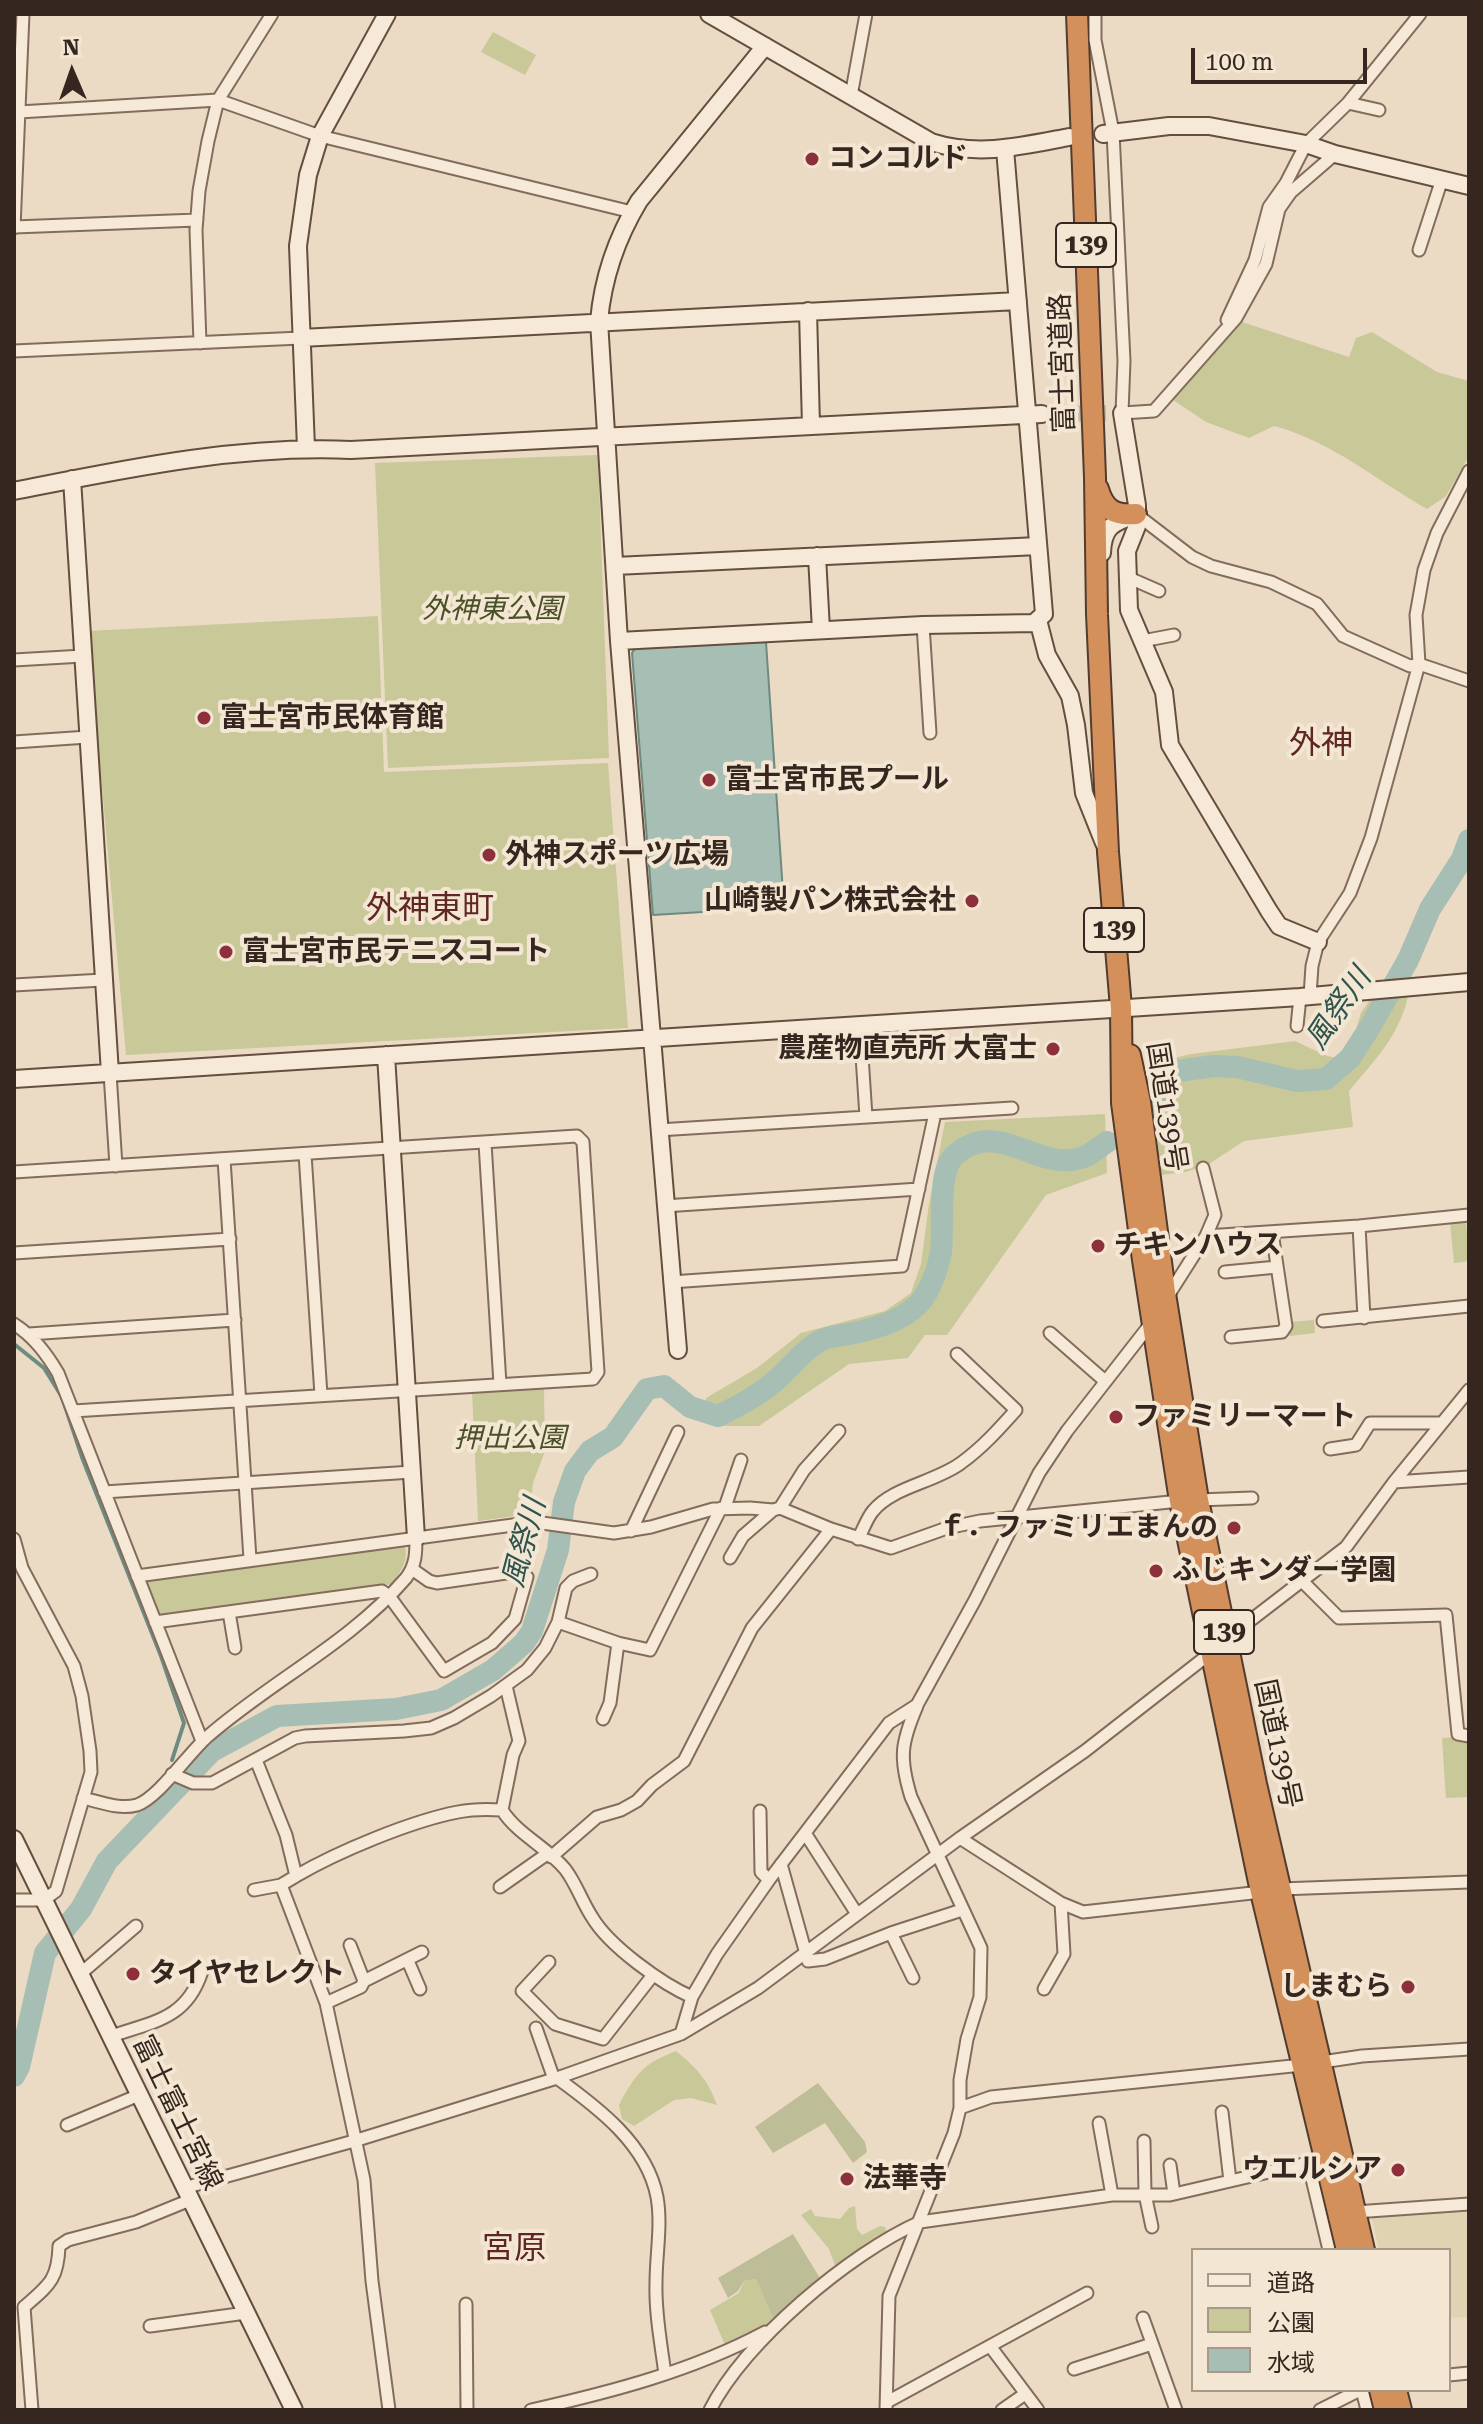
<!DOCTYPE html>
<html>
<head>
<meta charset="utf-8">
<style>
	body { margin:0 }
	#map { position:relative; width:1483px; height:2424px; overflow:hidden; background:#ebdbc4; font-family:"Roboto Serif","Noto Sans JP",serif }
	canvas { display:block }
	.frame { position:absolute; inset:0; border:16px solid #35271f; pointer-events:none }
	.legend { position:absolute; left:1191px; top:2248px; width:260px; height:144px; box-sizing:border-box; background:#f3e6d3; border:2px solid #a79a8b; margin:0; padding:10px 14px; list-style:none; font-size:24px; color:#35271f }
	.legend li { display:flex; align-items:center; gap:16px; height:40px }
	.legend b { width:40px; border:2px solid #a79a8b }
	.north { position:absolute; left:32px; top:32px; width:80px; height:80px; -webkit-text-stroke:6px #f3e6d3; paint-order:stroke; rotate:358deg; font-size:22px; font-weight:700; line-height:32px; text-align:center; color:#35271f }
	.north::after { content:''; display:block; margin:auto; width:28px; height:36px; background:#35271f; clip-path:polygon(50% 0,100% 100%,50% 72%,0 100%) }
	.scale { position:absolute; left:1191px; top:48px; width:176px; height:36px; box-sizing:border-box; border:4px solid #35271f; border-top:0; padding-left:10px; font-size:24px; line-height:28px; white-space:nowrap; color:#35271f; -webkit-text-stroke:6px #f3e6d3; paint-order:stroke }
</style>
</head>
<body>
<div id="map">
<canvas width="1483" height="2424"></canvas>
<div class="frame"></div>
<ul class="legend">
<li><b style="height:10px;background:#f6e9d7"></b>道路</li>
<li><b style="height:22px;background:#c8c899"></b>公園</li>
<li><b style="height:22px;background:#a6beb4"></b>水域</li>
</ul>
<div class="north">N</div>
<div class="scale">100 m</div>
</div>
<script>
const g = document.querySelector('canvas').getContext('2d');
g.lineJoin = 'round';
function paint(path, color) {
  g.fillStyle = color;
  g.fill(path, 'evenodd');
}
function strokePath(path, color, width, dash) {
  g.strokeStyle = color;
  g.lineWidth = width;
  g.lineCap = dash ? 'butt' : 'round';
  g.setLineDash(dash || []);
  g.stroke(path);
}
function drawText(font, color, halo, rows, align = 'center') {
  g.font = font + ' "Roboto Serif","Noto Sans JP",serif';
  g.lineWidth = 8;
  g.setLineDash([]);
  g.textBaseline = 'middle';
  g.strokeStyle = halo;
  g.fillStyle = color;
  for (const [text, x, y, turn = 0] of rows) {
    g.save();
    g.translate(x, y);
    g.rotate((+turn || 0) * Math.PI / 180);
    g.textAlign = isNaN(turn) ? turn : align;
    if (halo) g.strokeText(text, 0, 0);
    g.fillText(text, 0, 0);
    g.restore();
  }
}
paint(new Path2D(`
	M 1469,2209 L 1469,2317 L 1449,2318 L 1449,2250 L 1379,2250 L 1372,2218 Z`), '#e0d3b2');
paint(new Path2D(`
	M 493,32 L 536,55 L 525,75 L 481,52 Z
	M 1239,321 L 1349,357 L 1356,338 L 1372,332 L 1437,372 L 1469,381 L 1469,456 L 1446,496 L 1427,509 C 1376,480 1331,441 1274,426 L 1249,438 L 1206,422 L 1170,398 Z
	M 598,455 L 609,758 L 388,768 L 375,463 Z
	M 378,616 L 384,772 L 608,763 L 628,1028 L 126,1055 L 88,631 Z
	M 1408,996 C 1400,1035 1374,1061 1349,1091 L 1353,1127 L 1244,1141 L 1209,1164 L 1186,1172 L 1161,1175 L 1149,1064 L 1191,1054 L 1295,1041 L 1327,1056 L 1337,1058 L 1352,1043 L 1361,1013 L 1371,998 Z
	M 1105,1114 L 1107,1173 L 1046,1195 L 947,1335 L 925,1335 L 908,1358 L 849,1364 L 759,1426 L 723,1426 L 703,1420 L 706,1398 L 757,1368 L 801,1333 L 885,1311 L 911,1293 L 921,1264 L 929,1204 L 945,1122 Z
	M 1466,1220 L 1469,1261 L 1454,1263 L 1450,1222 Z
	M 1314,1320 L 1315,1333 L 1290,1336 L 1289,1322 Z
	M 544,1388 L 545,1451 L 533,1483 L 530,1514 L 478,1521 L 472,1391 Z
	M 404,1544 C 410,1561 401,1570 392,1584 L 159,1616 L 146,1580 Z
	M 1456,1737 L 1469,1740 L 1469,1797 L 1446,1798 L 1442,1738 Z
	M 676,2051 C 695,2066 709,2081 717,2105 L 691,2098 L 674,2100 L 634,2126 L 622,2119 L 619,2105 C 636,2073 643,2064 676,2051 Z
	M 855,2206 L 857,2229 L 862,2235 L 880,2226 L 885,2227 L 888,2237 L 836,2268 L 829,2249 L 801,2215 L 811,2209 L 815,2216 L 840,2219 L 849,2208 Z
	M 756,2279 L 776,2325 L 728,2352 L 710,2310 L 739,2293 L 744,2281 Z`), '#c8c899');
paint(new Path2D(`
	M 818,2083 L 865,2142 L 867,2152 L 853,2163 L 825,2123 L 773,2153 L 755,2127 Z
	M 793,2234 L 823,2283 L 776,2325 L 756,2279 L 744,2281 L 738,2291 L 728,2298 L 718,2278 Z`), '#bdbd97');
const water = new Path2D(`
	M 766,642 L 784,907 L 653,915 L 632,653 L 635,648 Z`);
paint(water, '#a6beb4');
strokePath(water, '#6d8b80', 2);
strokePath(new Path2D(`
	M 14,1344 L 44,1368 L 62,1397 L 83,1460 L 161,1656 L 184,1723 L 172,1760
	M 170,1797 L 171,1783`), '#6d8b80', 4);
strokePath(new Path2D(`
	M 1160,1103 L 1164,1073 L 1214,1066 L 1237,1067 L 1297,1081 L 1326,1079 L 1350,1058 L 1367,1032 L 1408,960 L 1430,909 L 1462,859 L 1469,840
	M 14,2076 L 19,2067 L 45,1953 L 81,1909 L 107,1861 L 212,1751 L 277,1716 L 396,1709 L 441,1700 L 493,1670 L 524,1643 L 532,1631 L 558,1550 L 564,1502 L 575,1471 L 590,1451 L 613,1437 L 647,1389 L 664,1386 L 690,1407 L 718,1416 C 738,1406 758,1396 775,1381 C 791,1368 801,1351 820,1341 C 828,1336 840,1336 849,1334 C 874,1329 909,1320 924,1297 C 932,1285 939,1265 941,1251 C 944,1228 937,1172 954,1156 C 997,1116 1036,1172 1081,1158 C 1090,1156 1099,1147 1107,1142`), '#a6beb4', 22);
strokePath(new Path2D(`
	M 1042,414 L 1122,413`), '#c7b7a3', 16, [16, 8]);
const street = new Path2D(`
	M 1095,14 L 1095,40 L 1113,132 L 1124,361 L 1122,413 L 1154,411 L 1236,318 L 1266,264 L 1279,209 L 1291,192 L 1335,154
	M 851,96 L 866,14
	M 1348,103 L 1379,110
	M 19,112 L 218,100 L 320,136 L 632,212
	M 14,227 L 197,220
	M 14,228 L 23,14
	M 1419,250 L 1442,179
	M 1227,320 L 1255,260 L 1269,207 L 1286,183 L 1306,144 L 1348,103 L 1420,14
	M 200,343 L 196,230 L 199,191 L 208,141 L 218,100 L 272,14
	M 14,351 L 301,338
	M 1136,514 L 1192,557 L 1211,566 L 1271,582 L 1317,604 L 1343,636 L 1410,666 L 1419,664 L 1469,681
	M 1127,577 L 1159,591
	M 923,625 L 930,733
	M 1142,641 L 1174,635
	M 14,660 L 83,656
	M 14,742 L 88,737
	M 14,985 L 103,980
	M 1310,996 L 1312,966 L 1318,942 L 1350,893 L 1371,838 L 1419,664 L 1416,615 L 1424,570 L 1437,533 L 1469,471
	M 860,1025 L 866,1117
	M 1297,1026 L 1300,997
	M 110,1073 L 116,1166
	M 658,1130 L 1012,1108
	M 485,1143 L 500,1384
	M 305,1154 L 321,1395
	M 224,1159 L 250,1559
	M 1203,1168 L 1215,1215 L 1206,1236
	M 14,1172 L 577,1136 L 583,1142 L 598,1372 L 593,1379 L 73,1411
	M 664,1206 L 919,1189
	M 1359,1226 L 1364,1318
	M 14,1253 L 230,1239
	M 1225,1272 L 1277,1267
	M 671,1282 L 902,1266 L 935,1113
	M 1166,1299 L 1206,1236 L 1359,1226 L 1469,1215
	M 1323,1321 L 1469,1306
	M 14,1324 C 34,1337 46,1353 58,1373 L 202,1741
	M 1050,1333 L 1105,1381
	M 29,1334 L 235,1320
	M 1231,1337 L 1282,1332 L 1286,1326 L 1272,1232
	M 1330,1449 L 1356,1445 L 1370,1423 L 1442,1423
	M 1394,1482 L 1469,1477
	M 104,1492 L 412,1472
	M 1198,1500 L 1252,1498
	M 725,1507 L 741,1460
	M 780,1508 L 804,1470 L 839,1431
	M 631,1531 L 678,1432
	M 14,1539 L 22,1568 L 74,1666 L 82,1696 L 90,1751 L 91,1772 L 56,1891 L 44,1900 L 14,1900
	M 858,1539 C 863,1530 867,1518 873,1511 C 892,1487 936,1482 961,1463 C 982,1448 999,1429 1016,1410 L 957,1354
	M 730,1558 L 743,1536 L 773,1510
	M 137,1576 L 535,1522 L 614,1533 L 651,1527 L 713,1509 L 750,1508 L 773,1510 L 780,1508 L 831,1529 L 891,1548 L 947,1528 L 980,1521 L 1180,1501
	M 1302,1581 L 1339,1618 L 1446,1615 L 1458,1734 L 1469,1736
	M 229,1612 L 235,1648
	M 155,1622 L 382,1591 L 389,1596 L 444,1671 L 492,1643 L 515,1619 L 527,1577 L 520,1571 L 437,1583 L 429,1581 L 412,1569
	M 558,1622 L 618,1643 L 650,1650 L 721,1508
	M 1225,1640 L 1346,1547 L 1394,1482 L 1469,1390
	M 506,1686 L 519,1741 L 513,1755 L 502,1810 C 518,1835 547,1847 565,1869 C 576,1883 582,1902 592,1917 C 609,1946 662,1984 692,1997
	M 603,1719 L 610,1703 L 618,1643
	M 256,1760 L 286,1835 L 296,1876 C 337,1852 411,1821 458,1812 C 473,1809 488,1809 502,1810
	M 172,1774 L 193,1783 L 212,1783 L 295,1738 L 305,1736 L 404,1731 L 431,1728 L 454,1718 L 491,1696 L 527,1670 L 545,1648 L 558,1622 L 566,1588 L 573,1581 L 591,1574
	M 83,1798 C 100,1802 120,1810 137,1805 C 158,1798 188,1754 207,1737 C 271,1681 350,1643 406,1578 C 416,1565 416,1553 416,1538
	M 760,1811 L 761,1872 L 769,1880
	M 805,1833 L 857,1914
	M 960,1838 L 1061,1903 L 1083,1912 L 1261,1892
	M 551,1857 L 597,1817 L 621,1810 L 637,1801 L 652,1785 L 684,1761 L 752,1628 L 831,1529
	M 781,1864 L 808,1961 L 825,1959 L 891,1933 L 962,1910
	M 281,1885 L 326,2003
	M 500,1887 L 547,1854
	M 1281,1889 L 1469,1882
	M 254,1890 L 281,1885 L 296,1876
	M 891,1933 L 913,1978
	M 350,1945 L 364,1981 L 361,1987 L 326,2003 L 364,2180 L 372,2281 L 389,2410
	M 408,1961 L 420,1989
	M 549,1962 L 522,1991 L 555,2024 L 603,2039 L 653,1975
	M 79,1975 L 136,1926
	M 364,1981 L 422,1952
	M 1044,1989 L 1064,1954 L 1061,1903
	M 536,2028 L 554,2079
	M 681,2034 L 692,1997 L 717,1954 L 769,1880 L 889,1723 L 917,1705 L 975,1600 L 1039,1473 L 1067,1431 L 1152,1322
	M 111,2036 C 153,2022 187,2019 202,1971
	M 557,2078 C 597,2107 647,2144 657,2197 C 662,2225 656,2254 656,2283 C 655,2313 661,2344 665,2374
	M 960,2108 L 991,2097 L 1302,2065 L 1362,2056 L 1469,2049
	M 1222,2112 L 1230,2181
	M 1099,2123 L 1112,2195
	M 67,2125 L 139,2095
	M 1144,2141 L 1145,2194 L 1152,2227
	M 1308,2162 L 1329,2250
	M 1170,2165 L 1174,2194
	M 184,2188 L 354,2141 L 557,2078 L 681,2034 L 758,1988 L 960,1838 L 1085,1751 L 1212,1652
	M 1355,2212 L 1469,2204
	M 466,2304 L 467,2410
	M 1143,2318 L 1176,2410
	M 150,2326 L 246,2313
	M 990,2346 L 1038,2410
	M 1074,2369 L 1152,2344
	M 1449,2375 L 1469,2373
	M 1362,2390 L 1367,2410
	M 887,2402 L 1087,2293
	M 32,2410 L 24,2307 C 49,2285 58,2280 59,2246 L 68,2240 L 136,2222 L 190,2200
	M 531,2410 C 611,2392 692,2371 765,2332
	M 710,2410 C 745,2341 850,2253 920,2222 L 1112,2195 L 1170,2195 L 1325,2159
	M 886,2410 L 889,2296 L 954,2133 L 960,2108 L 960,2080 L 967,2039 L 980,1997 L 981,1948 L 911,1797 C 899,1758 901,1743 917,1706
	M 1002,2410 L 1025,2394
	M 1320,2410 L 1360,2390`);
const secondary = new Path2D(`
	M 709,14 L 931,142 C 978,157 1022,146 1069,137
	M 1103,134 L 1169,126 L 1209,126 L 1306,144 L 1335,154 L 1469,186
	M 808,311 L 811,426
	M 301,338 L 1018,301
	M 1122,413 L 1137,505 L 1137,526 L 1127,551 L 1129,610 L 1164,692 L 1170,745 L 1269,911 L 1279,926 L 1318,942
	M 306,448 L 298,246 L 308,175 L 320,136 L 387,14
	M 72,479 L 110,1073
	M 14,491 C 125,469 237,445 351,450 L 1042,414
	M 1102,553 C 1103,527 1112,523 1135,515
	M 817,556 L 821,630
	M 615,566 L 1038,546
	M 1038,620 L 1047,655 L 1070,696 L 1076,725 L 1084,793 L 1104,843
	M 619,641 L 923,625 L 1034,623 L 1044,614 L 1005,149
	M 386,1055 L 416,1538
	M 14,1079 L 1300,997 L 1469,982
	M 678,1350 L 619,641 L 599,321 C 603,277 616,239 639,201 L 765,46
	M 14,1839 L 294,2410`);
const highway = new Path2D(`
	M 1077,14 L 1095,477 L 1097,614 L 1108,852 L 1121,1008 L 1122,1103 L 1143,1260 L 1180,1501 L 1261,1892 L 1347,2250
	M 1098,489 C 1104,510 1115,516 1136,514
	M 1130,1055 L 1140,1102 L 1166,1300 L 1198,1500 L 1256,1784 L 1364,2250
	M 1380,2390 L 1385,2410
	M 1396,2390 L 1401,2410`);
strokePath(street, '#846c5c', 15);
strokePath(secondary, '#664e3f', 20);
strokePath(highway, '#523c30', 24);
strokePath(street, '#f6e9d7', 11);
strokePath(secondary, '#f6e9d7', 16);
strokePath(highway, '#d4905b', 20);
for (const [x, y, r, color] of [
	[812,159,8,"#8e303c"],
	[204,718,8,"#8e303c"],
	[709,780,8,"#8e303c"],
	[489,855,8,"#8e303c"],
	[972,901,8,"#8e303c"],
	[226,952,8,"#8e303c"],
	[1053,1049,8,"#8e303c"],
	[1098,1246,8,"#8e303c"],
	[1116,1417,8,"#8e303c"],
	[1234,1528,8,"#8e303c"],
	[1156,1571,8,"#8e303c"],
	[133,1974,8,"#8e303c"],
	[1408,1987,8,"#8e303c"],
	[1398,2170,8,"#8e303c"],
	[847,2179,8,"#8e303c"]
]) {
  const dot = new Path2D();
  dot.arc(x, y, r, 0, 2 * Math.PI);
  g.fillStyle = color;
  g.fill(dot);
  strokePath(dot, '#f3e6d3', 3);
}
for (const [x, y, w] of [
	[1086,245,60],
	[1114,930,60],
	[1224,1632,60]
]) {
  const box = new Path2D();
  box.roundRect(x - w / 2, y - 22, w, 44, 6);
  g.fillStyle = '#f3e6d3';
  g.fill(box);
  strokePath(box, '#35271f', 2);
}
drawText('bold 26px', '#35271f', null, [
	["139",1086,245],
	["139",1114,930],
	["139",1224,1632]
]);
drawText('bold 28px', '#35271f', '#f3e6d3', [
	["コンコルド",828,159],
	["富士宮市民体育館",220,718],
	["富士宮市民プール",725,780],
	["外神スポーツ広場",505,855],
	["山崎製パン株式会社",956,901,"right"],
	["富士宮市民テニスコート",242,952],
	["農産物直売所 大富士",1037,1049,"right"],
	["チキンハウス",1114,1246],
	["ファミリーマート",1132,1417],
	["ｆ．ファミリエまんの",1218,1528,"right"],
	["ふじキンダー学園",1172,1571],
	["タイヤセレクト",149,1974],
	["しまむら",1392,1987,"right"],
	["ウエルシア",1382,2170,"right"],
	["法華寺",863,2179]
], 'left');
drawText('28px', '#35271f', '#f3e6d3', [
	["富士宮道路",1063,363,-92],
	["国道139号",1166,1107,81],
	["国道139号",1277,1744,78],
	["富士富士宮線",177,2113,64]
]);
drawText('italic 28px', '#4a5027', '#f3e6d3', [
	["外神東公園",492,610],
	["押出公園",510,1439]
]);
drawText('italic 30px', '#2f544d', '#f3e6d3', [
	["風祭川",1339,1009,-56],
	["風祭川",525,1543,-75]
]);
drawText('32px', '#5e2721', '#f3e6d3', [
	["外神",1321,744],
	["外神東町",430,909],
	["宮原",514,2249]
]);
</script>
</body>
</html>
